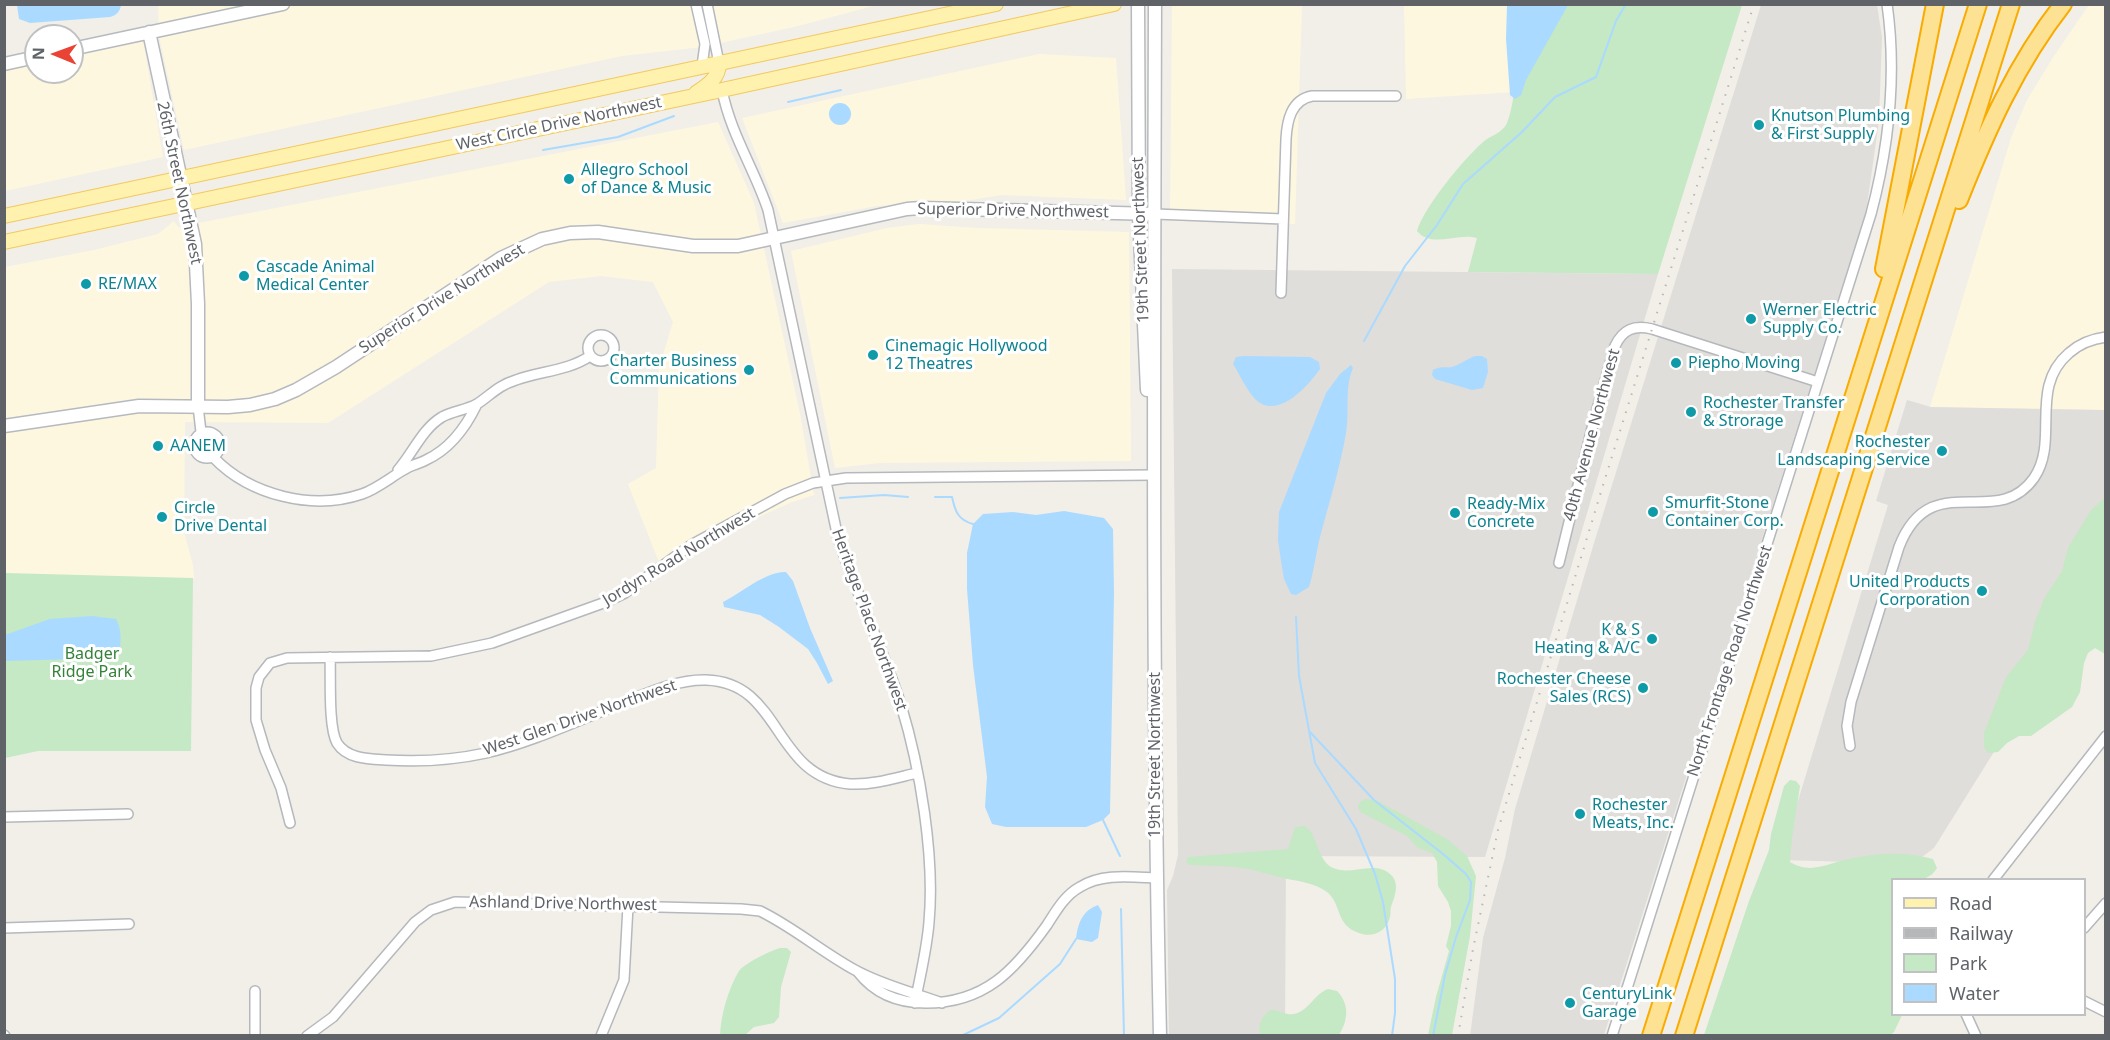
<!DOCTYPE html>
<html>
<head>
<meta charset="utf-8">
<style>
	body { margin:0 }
	#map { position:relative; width:2110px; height:1040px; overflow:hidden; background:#f1efe8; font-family:"Noto Sans",sans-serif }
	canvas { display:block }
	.frame { position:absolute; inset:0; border:6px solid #5f6368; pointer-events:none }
	.legend { position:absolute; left:1891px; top:878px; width:195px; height:138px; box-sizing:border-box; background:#fff; border:2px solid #bfc1c3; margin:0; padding:8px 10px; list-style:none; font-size:18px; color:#5f6368 }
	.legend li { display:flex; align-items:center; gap:12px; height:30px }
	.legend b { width:30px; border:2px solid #bfc1c3 }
	.north { position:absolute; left:24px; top:24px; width:60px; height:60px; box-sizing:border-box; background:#fff; border:2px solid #bfc1c3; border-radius:50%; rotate:271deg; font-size:16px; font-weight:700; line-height:24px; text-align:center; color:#5f6368 }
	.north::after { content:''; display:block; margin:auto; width:21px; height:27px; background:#ea4335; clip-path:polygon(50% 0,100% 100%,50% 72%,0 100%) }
</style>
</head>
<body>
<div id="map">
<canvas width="2110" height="1040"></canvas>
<div class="frame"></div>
<ul class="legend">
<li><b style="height:8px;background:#fff2af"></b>Road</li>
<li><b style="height:8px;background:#b6b7b8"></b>Railway</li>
<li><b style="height:16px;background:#c5e8c5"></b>Park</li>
<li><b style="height:16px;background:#aadaff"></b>Water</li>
</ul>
<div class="north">N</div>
</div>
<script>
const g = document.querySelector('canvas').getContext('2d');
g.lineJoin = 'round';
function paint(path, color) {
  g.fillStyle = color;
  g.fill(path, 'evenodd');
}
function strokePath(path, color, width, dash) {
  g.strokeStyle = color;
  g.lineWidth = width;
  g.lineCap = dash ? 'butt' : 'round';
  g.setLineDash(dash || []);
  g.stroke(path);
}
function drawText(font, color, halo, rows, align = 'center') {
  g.font = font + ' "Noto Sans",sans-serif';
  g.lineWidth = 6;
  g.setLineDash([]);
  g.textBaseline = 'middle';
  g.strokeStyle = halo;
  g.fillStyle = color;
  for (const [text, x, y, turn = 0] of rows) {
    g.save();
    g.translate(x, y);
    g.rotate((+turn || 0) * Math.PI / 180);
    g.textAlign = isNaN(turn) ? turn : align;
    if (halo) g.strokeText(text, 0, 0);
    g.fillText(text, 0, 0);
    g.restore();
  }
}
paint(new Path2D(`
	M 158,5 L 877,5 L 794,27 L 702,47 L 622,56 L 184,150 L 159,36 Z
	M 1172,5 L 1302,5 L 1295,224 L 1170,221 Z
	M 1404,5 L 1510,5 L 1515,92 L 1406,99 Z
	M 2089,5 L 2105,5 L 2105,410 L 1930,407 L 2011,138 L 2027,100 L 2054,56 Z
	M 143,40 L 163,157 L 5,191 L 4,70 L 36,63 L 36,72 L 72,72 L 72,55 Z
	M 1039,54 L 1116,58 L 1126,200 L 1001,195 L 959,202 L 877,206 L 783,223 L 742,118 Z
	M 718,122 L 754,203 L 800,414 L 814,495 L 792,502 L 659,562 L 628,484 L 656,468 L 659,368 L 673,322 L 653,282 L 601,276 L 549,282 L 328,423 L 185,422 L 184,532 L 193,565 L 194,579 L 5,574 L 5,267 L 94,250 L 158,234 L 174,221 L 178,227 Z
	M 919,224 L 978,228 L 1129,232 L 1131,461 L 880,463 L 835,468 L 791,251 L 887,228 Z`), '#fef7e0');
paint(new Path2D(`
	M 1761,5 L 1877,5 L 1882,37 L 1879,121 L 1866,212 L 1604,1035 L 1470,1036 L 1483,938 L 1505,858 L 1515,809 L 1594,543 Z
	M 1172,269 L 1658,274 L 1485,857 L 1286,856 L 1285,1035 L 1169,1035 L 1167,890 L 1173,876 L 1178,855 Z
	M 1907,400 L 1931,407 L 2105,410 L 2105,574 L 1934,848 L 1918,860 L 1889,863 L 1780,860 L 1888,505 L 1876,501 Z`), '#e0deda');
paint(new Path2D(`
	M 1510,5 L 1742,5 L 1658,274 L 1468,272 L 1477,238 C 1457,232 1432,249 1417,231 C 1424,207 1463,160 1482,143 C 1489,136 1503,133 1507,123 C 1521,87 1512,43 1510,5 Z
	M 2105,498 L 2105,654 L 2095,648 L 2088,653 L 2084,663 L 2080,692 L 2072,707 L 2031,736 L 2019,736 L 2007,743 L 1998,752 L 1988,753 L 1984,747 L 1984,733 L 2006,677 L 2028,650 L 2035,621 L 2045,597 L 2062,571 L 2068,548 L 2091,510 Z
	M 5,573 L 193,578 L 191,751 L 38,751 L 5,758 Z
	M 1790,780 L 1796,781 L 1800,786 L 1792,838 L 1790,862 C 1812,875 1827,863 1849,859 C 1876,853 1906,851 1933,859 L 1937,868 C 1928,884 1909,880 1892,880 L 1891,947 L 1892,1014 L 1902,1015 L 1894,1032 L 1890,1035 L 1704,1035 L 1749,901 L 1769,850 L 1771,834 L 1784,786 Z
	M 1365,799 L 1376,800 L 1447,839 L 1467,856 L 1476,876 L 1470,936 L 1452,1035 L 1428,1035 L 1436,997 L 1449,951 L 1446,946 L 1451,926 L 1451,911 L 1448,902 L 1438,886 L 1437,862 L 1432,853 L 1418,848 L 1407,836 L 1360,812 L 1358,807 L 1360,802 Z
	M 1305,826 C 1320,837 1316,863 1336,869 C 1353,875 1378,859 1392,876 C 1400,885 1394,898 1391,907 C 1390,911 1391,916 1389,920 C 1385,932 1372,938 1359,933 C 1335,925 1342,904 1327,892 C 1314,882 1295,881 1279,877 C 1270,875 1262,872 1253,870 C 1232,865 1210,866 1189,865 L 1186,862 L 1188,857 L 1288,849 L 1295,827 Z
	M 780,948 L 787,948 L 791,952 L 781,987 L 779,1017 L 774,1023 L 754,1027 L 745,1035 L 720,1035 C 721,1015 728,989 739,971 C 745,963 770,951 780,948 Z
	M 1328,989 L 1337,991 C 1350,1004 1348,1021 1339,1035 L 1260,1035 C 1258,1024 1261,1018 1270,1010 C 1279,1009 1286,1016 1294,1014 C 1309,1011 1314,994 1328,989 Z`), '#c5e8c5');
paint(new Path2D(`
	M 121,5 C 120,11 117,15 110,17 L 30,23 L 19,19 L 17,5 Z
	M 1507,5 L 1568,5 L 1526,80 L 1521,95 L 1515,99 L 1510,95 L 1506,39 Z
	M829 114a11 11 0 1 1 22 0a11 11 0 1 1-22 0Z
	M 1244,356 L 1310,357 L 1319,362 L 1320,369 C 1308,386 1278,420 1256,400 C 1247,391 1240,375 1233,364 L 1236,357 Z
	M 1475,356 L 1482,356 L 1487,359 L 1488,372 L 1483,388 L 1472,390 L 1435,379 L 1432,375 L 1433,370 C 1441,366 1444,368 1452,367 C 1459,365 1467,359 1475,356 Z
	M 1351,365 L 1353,368 C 1344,388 1350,411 1346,433 C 1340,468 1329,503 1320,537 C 1316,553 1314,571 1309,587 L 1296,595 L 1291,594 L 1284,579 L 1281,561 L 1278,540 L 1279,512 L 1326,393 L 1340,374 Z
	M 1064,511 L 1104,518 L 1113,529 L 1114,594 L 1110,813 L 1103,820 L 1086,827 L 1006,827 L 992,824 L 985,807 L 987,777 L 973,665 L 967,589 L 967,553 L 973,524 L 983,514 L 1013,512 L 1036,515 Z
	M 786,572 L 793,581 L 810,628 L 833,681 L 828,684 L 817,663 L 808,649 L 779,627 L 760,615 L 724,607 L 723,602 C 741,593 766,571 786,572 Z
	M 92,616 L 116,619 C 122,630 121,642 119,655 L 112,658 L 5,661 L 5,635 L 50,619 Z
	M 1098,905 L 1102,912 L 1098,938 L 1092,942 L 1076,939 C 1078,923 1082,911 1098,905 Z`), '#aadaff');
strokePath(new Path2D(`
	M 788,102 L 841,90
	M 543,150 L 618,137 L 674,116
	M 1364,341 L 1405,266 L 1437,225 L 1463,184 L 1522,132 L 1555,97 L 1596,77 L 1616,21 L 1626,4
	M 935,497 L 952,497 C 955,511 958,520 973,524
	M 840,498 L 884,495 L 908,497
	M 1296,617 L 1299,676 L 1315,763 L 1356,829 L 1375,874 L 1383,902 L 1395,979 L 1395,1013 L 1392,1036
	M 1309,731 L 1374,800 L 1443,854 L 1466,874 L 1471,882 L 1470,900 L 1456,937 L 1445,975 L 1433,1036
	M 1103,820 L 1120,856
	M 1121,909 L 1124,1036
	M 961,1036 L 999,1018 L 1060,964 L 1076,939`), '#aadaff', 2);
const street = new Path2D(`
	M 696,4 L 705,44 L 702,66
	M 707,4 L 719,63
	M 722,90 C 731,135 754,168 768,210 L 838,538 C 856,594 883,648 901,705 C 920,767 935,857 929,922 C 927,949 920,976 915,1003
	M 1155,214 L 1283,219
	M 1281,293 L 1286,139 C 1287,121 1291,100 1312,96 L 1396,96
	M588 348a13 13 0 1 1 26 0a13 13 0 1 1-26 0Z
	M 198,406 L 201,432
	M194 445a13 13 0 1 1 26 0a13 13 0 1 1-26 0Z
	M 214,458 C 250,495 312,511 362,494 C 379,488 393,475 409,467 C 415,464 421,463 426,460 C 450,449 466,427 477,404
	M 398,470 C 413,453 422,429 442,417 C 453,411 466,410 477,404 C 491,395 497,386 516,380 C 540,371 568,371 590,356
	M 1559,563 L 1594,420 L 1615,346 C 1623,329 1634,325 1652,329 L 1818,382
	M 330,657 C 331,677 328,727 337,743 C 347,759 369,759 386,760 C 419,762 454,760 486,753 C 529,743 570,724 610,708 C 640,697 673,679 706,680 C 783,682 772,777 850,784 C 873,785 895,778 917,773
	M 1850,746 L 1847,726 L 1851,702 L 1899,547 C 1931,465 1996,532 2034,478 C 2060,440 2028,388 2069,353 C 2079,344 2091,339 2106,337
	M 4,817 L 128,814
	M 290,823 L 281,788 L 265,750 L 256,720 L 256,688 L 259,677 L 270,663 L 287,658 L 431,656 L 492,643 L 606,602 L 625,593 L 691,545 L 785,494 L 813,483 L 846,478 L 1153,475
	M 1993,880 L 2106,736
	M 4,928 L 129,924
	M 2084,928 L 2106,903
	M 858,972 C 875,994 899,1003 926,1003 C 985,1003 1015,970 1047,925 C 1056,911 1065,895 1080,887 C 1102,873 1131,877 1156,878
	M 255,991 L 255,1036
	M 2084,1001 L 2106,1012
	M 1966,1014 L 1976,1036
	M 4,1035 L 5,1036
	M 307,1036 L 333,1017 L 415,922 L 431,910 L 455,902 L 741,909 L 760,911 C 793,927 822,952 855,970 C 882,985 912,992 942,1003
	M 601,1036 L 624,980 L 628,906
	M 1612,1036 L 1871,214 C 1889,146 1897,75 1887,4`);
const secondary = new Path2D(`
	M 1138,4 L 1139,214 L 1147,390
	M 1155,4 C 1154,348 1152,692 1160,1036
	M 149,32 L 195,244 L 198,304 L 198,406
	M 72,49 L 283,4
	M 4,64 L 36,57
	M 4,426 L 139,406 L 228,407 L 250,405 L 275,399 L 296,390 L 336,367 L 501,258 L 542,239 L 570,233 L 598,232 L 693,246 L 738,246 L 907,209 L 921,208 L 1155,214`);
const primary = new Path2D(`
	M 696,93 C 708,85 719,78 719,63
	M 4,216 L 996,4
	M 4,242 L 722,90 L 1114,4`);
const highway = new Path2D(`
	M 1959,200 C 1987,130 2016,64 2063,4
	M 1884,269 L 1935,4
	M 1651,1036 L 1978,4
	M 1684,1036 L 2011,4`);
strokePath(street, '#b5b8bc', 12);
strokePath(secondary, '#b6babf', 15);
strokePath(primary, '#f2c960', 16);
strokePath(highway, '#f9ab00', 20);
strokePath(street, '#fff', 9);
strokePath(secondary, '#fff', 12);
strokePath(primary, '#fff2af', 14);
strokePath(highway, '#fde293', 16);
strokePath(new Path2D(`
	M 1458,1036 L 1473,949 L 1498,830 L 1604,482 L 1754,4`), '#b6b7b8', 2, [1.5, 8]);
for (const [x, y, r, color] of [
	[1759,125,6,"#0f9aa8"],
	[569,179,6,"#0f9aa8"],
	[244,276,6,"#0f9aa8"],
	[86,284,6,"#0f9aa8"],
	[1751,319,6,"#0f9aa8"],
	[873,355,6,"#0f9aa8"],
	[1676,363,6,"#0f9aa8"],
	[749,370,6,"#0f9aa8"],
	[1691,412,6,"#0f9aa8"],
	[158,446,6,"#0f9aa8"],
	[1942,451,6,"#0f9aa8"],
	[1653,512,6,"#0f9aa8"],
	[1455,513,6,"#0f9aa8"],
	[162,517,6,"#0f9aa8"],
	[1982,591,6,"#0f9aa8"],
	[1652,639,6,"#0f9aa8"],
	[1643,688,6,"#0f9aa8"],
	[1580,814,6,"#0f9aa8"],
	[1570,1003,6,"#0f9aa8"]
]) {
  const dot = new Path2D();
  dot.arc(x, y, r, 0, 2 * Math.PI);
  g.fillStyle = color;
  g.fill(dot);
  strokePath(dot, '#fff', 2);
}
drawText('16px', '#0d838f', '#fff', [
	["Knutson Plumbing",1771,116],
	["& First Supply",1771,134],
	["Allegro School",581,170],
	["of Dance & Music",581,188],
	["Cascade Animal",256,267],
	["Medical Center",256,285],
	["RE/MAX",98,284],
	["Werner Electric",1763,310],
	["Supply Co.",1763,328],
	["Cinemagic Hollywood",885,346],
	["12 Theatres",885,364],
	["Charter Business",737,361,"right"],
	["Communications",737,379,"right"],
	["Piepho Moving",1688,363],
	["Rochester Transfer",1703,403],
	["& Strorage",1703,421],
	["Rochester",1930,442,"right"],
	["Landscaping Service",1930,460,"right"],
	["AANEM",170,446],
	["Smurfit-Stone",1665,503],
	["Container Corp.",1665,521],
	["Ready-Mix",1467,504],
	["Concrete",1467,522],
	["Circle",174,508],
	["Drive Dental",174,526],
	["United Products",1970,582,"right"],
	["Corporation",1970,600,"right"],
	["K & S",1640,630,"right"],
	["Heating & A/C",1640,648,"right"],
	["Rochester Cheese",1631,679,"right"],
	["Sales (RCS)",1631,697,"right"],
	["Rochester",1592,805],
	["Meats, Inc.",1592,823],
	["CenturyLink",1582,994],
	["Garage",1582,1012]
], 'left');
drawText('16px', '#5f6368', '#fff', [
	["West Circle Drive Northwest",559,124,-12],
	["26th Street Northwest",179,183,78],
	["Superior Drive Northwest",1013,211,1],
	["19th Street Northwest",1141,240,-92],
	["Superior Drive Northwest",442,299,-32],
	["40th Avenue Northwest",1592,435,-75],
	["Jordyn Road Northwest",679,557,-31],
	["Heritage Place Northwest",869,620,70],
	["North Frontage Road Northwest",1730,661,-72],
	["West Glen Drive Northwest",580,718,-19],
	["19th Street Northwest",1155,755,-90],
	["Ashland Drive Northwest",563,904,1]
]);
drawText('16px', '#348238', '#fff', [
	["Badger",92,654],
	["Ridge Park",92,672]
]);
</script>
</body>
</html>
